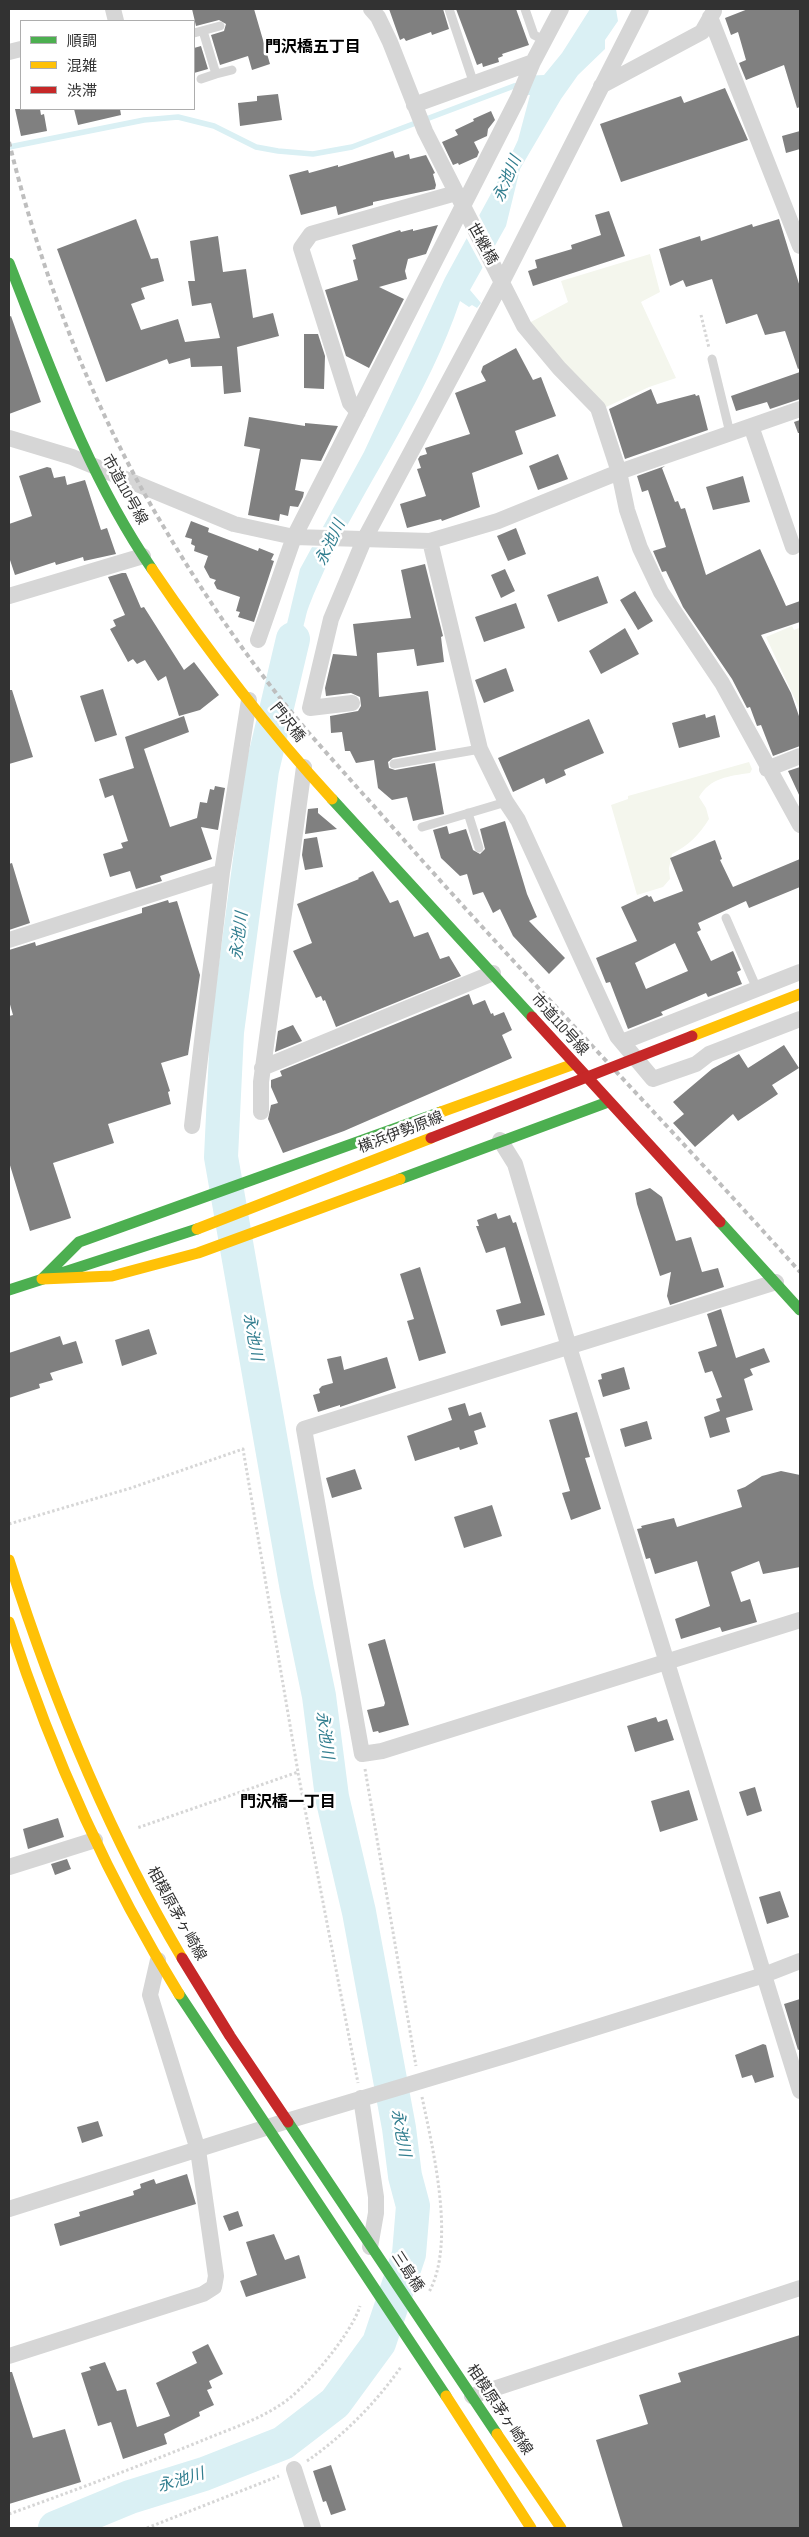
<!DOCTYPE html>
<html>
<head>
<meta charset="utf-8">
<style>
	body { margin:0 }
	#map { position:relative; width:809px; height:2537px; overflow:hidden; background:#fff; font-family:"Sofia Sans Condensed","Noto Sans JP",sans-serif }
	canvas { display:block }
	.frame { position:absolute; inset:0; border:10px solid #323232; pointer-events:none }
	.legend { position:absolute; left:20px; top:20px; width:175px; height:90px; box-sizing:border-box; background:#fff; border:1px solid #adadad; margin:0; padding:6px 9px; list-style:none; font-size:15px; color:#323232 }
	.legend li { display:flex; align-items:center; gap:10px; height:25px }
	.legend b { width:25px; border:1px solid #adadad }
</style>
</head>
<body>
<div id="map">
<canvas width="809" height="2537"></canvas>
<div class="frame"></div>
<ul class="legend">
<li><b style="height:6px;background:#4caf50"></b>順調</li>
<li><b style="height:6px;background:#ffc107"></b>混雑</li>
<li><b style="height:6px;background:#c62828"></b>渋滞</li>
</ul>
</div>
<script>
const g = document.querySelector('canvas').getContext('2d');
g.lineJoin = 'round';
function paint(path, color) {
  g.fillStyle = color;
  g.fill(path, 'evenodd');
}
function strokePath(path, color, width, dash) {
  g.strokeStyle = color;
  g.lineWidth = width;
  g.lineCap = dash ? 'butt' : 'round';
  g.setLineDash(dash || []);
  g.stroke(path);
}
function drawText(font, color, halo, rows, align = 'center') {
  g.font = font + ' "Sofia Sans Condensed","Noto Sans JP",sans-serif';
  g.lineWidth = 5;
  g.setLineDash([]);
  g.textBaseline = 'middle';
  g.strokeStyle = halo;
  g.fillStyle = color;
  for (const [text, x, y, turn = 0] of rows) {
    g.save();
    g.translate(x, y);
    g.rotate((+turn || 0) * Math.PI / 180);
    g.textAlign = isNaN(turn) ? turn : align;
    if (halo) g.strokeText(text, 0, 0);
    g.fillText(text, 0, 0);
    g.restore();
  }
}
paint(new Path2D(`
	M 650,254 L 660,292 L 641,302 L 676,378 L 649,387 L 604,408 L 546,345 L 529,323 L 568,302 L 561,281 Z
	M 792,626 L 794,630 L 799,628 L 800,632 L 800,710 L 766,637 Z
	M 749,762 L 752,769 L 750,773 C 729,776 710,778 699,797 L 706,808 L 709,819 C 699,835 689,845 672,854 L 669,868 L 670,879 L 663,887 L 637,895 L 611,805 L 628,799 L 628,796 Z`), '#f4f6ed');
paint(new Path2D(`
	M 590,9 L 616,9 L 618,21 L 605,40 L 605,49 L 578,75 L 561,99 L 520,169 L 506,226 L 470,290 L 481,303 L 477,308 L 472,305 L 469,307 L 460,301 C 429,392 374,472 330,558 C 323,573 315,590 309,606 C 305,616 305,625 300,635 L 304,638 L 289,692 L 275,674 L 300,569 L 364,452 L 445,278 L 505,168 L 518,140 L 530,95 L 512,95 L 522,76 L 544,75 L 562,53 Z`), '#daf0f4');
paint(new Path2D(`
	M 478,213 L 496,248 L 484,270 L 466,237 Z
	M 320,527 L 350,529 L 338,549 L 310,547 Z`), '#fff');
strokePath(new Path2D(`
	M 9,147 L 144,120 L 178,117 L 214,126 L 256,147 L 278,151 L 313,154 L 352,147 L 514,86 L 520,85`), '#daf0f4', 5.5);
strokePath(new Path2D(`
	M 55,2528 L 130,2497 L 204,2474 L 283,2443 L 335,2403 L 379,2343 L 409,2254 L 413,2206 L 405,2176 L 399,2128 L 359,1912 L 332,1797 L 319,1696 L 297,1590 L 221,1157 L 227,1032 L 262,770 L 293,639`), '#daf0f4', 34);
paint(new Path2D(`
	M 192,9 L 254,9 L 270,64 L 252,70 L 248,56 L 220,65 L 211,35 L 224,31 L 226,24 L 219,20 L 196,26 Z
	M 389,9 L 443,9 L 449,29 L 432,35 L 431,32 L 406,41 L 404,38 L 400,40 Z
	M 456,9 L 516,9 L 529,45 L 502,54 L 503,56 L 498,58 L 499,62 L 483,67 L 482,63 L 477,65 Z
	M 748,9 L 800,9 L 800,107 L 797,108 L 784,65 L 746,80 L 739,63 L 746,60 L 738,32 L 731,35 L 725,18 Z
	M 201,46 L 208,69 L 194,73 L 194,48 Z
	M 725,88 L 748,140 L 621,182 L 600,124 L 681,96 L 684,103 Z
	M 278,94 L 282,120 L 240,126 L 238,103 L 257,101 L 257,96 Z
	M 15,109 L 40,109 L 41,115 L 44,114 L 47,131 L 21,136 Z
	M 74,109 L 120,109 L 121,115 L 78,125 Z
	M 491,111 L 495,120 L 488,129 L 487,136 L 474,142 L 479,152 L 477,157 L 459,165 L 458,163 L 453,165 L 442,142 L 458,135 L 455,130 L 474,121 L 473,119 Z
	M 800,131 L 800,149 L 786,153 L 782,136 Z
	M 393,151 L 395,158 L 409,154 L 410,159 L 426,155 L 435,173 L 433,174 L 436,185 L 435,189 L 373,202 L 373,205 L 338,215 L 336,206 L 301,215 L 289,175 L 308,170 L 309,173 L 338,165 L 338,167 Z
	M 609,211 L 625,256 L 533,286 L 528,271 L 537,268 L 535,260 L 572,249 L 571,245 L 601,235 L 595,215 Z
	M 136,219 L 151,259 L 158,258 L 164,281 L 141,288 L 145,299 L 131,304 L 141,330 L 178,319 L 185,342 L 220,338 L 211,303 L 192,306 L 188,281 L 195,281 L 190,241 L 218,236 L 223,272 L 246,269 L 253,318 L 273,313 L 279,336 L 237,347 L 241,392 L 224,394 L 222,366 L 191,367 L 190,358 L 169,364 L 167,359 L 106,382 L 57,249 Z
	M 779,219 L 800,287 L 800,368 L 798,369 L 785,331 L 765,335 L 757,314 L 726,324 L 712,279 L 686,287 L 683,280 L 670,286 L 659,249 L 700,236 L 701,241 L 752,224 L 753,227 Z
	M 438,225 L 426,254 L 408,259 L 405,271 L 407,279 L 379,287 L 404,299 L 369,368 L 346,356 L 325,290 L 358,280 L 353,260 L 356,259 L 352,245 L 400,230 L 401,232 L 413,229 L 413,231 Z
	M 11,316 L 41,402 L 9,414 L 9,317 Z
	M 304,334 L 318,334 L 325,356 L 324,389 L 304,388 Z
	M 516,348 L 533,380 L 541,377 L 556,416 L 515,431 L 523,454 L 472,473 L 480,507 L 442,521 L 441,519 L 407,528 L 400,504 L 426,496 L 417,469 L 421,468 L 418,459 L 420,456 L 427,454 L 425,448 L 470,434 L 455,393 L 486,381 L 481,372 L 483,366 Z
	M 800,372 L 800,399 L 770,409 L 767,402 L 736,411 L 731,396 Z
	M 651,389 L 657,404 L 695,394 L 696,396 L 699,395 L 708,430 L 625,459 L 609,409 Z
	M 249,417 L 305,426 L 305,423 L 338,426 L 321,461 L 301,459 L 295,490 L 304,492 L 303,497 L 298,507 L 290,506 L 288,516 L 280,514 L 279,521 L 248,515 L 260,449 L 244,446 Z
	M 800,420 L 800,433 L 798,433 L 794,422 Z
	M 558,454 L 568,479 L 538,490 L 529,466 Z
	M 665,466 L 662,468 L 675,502 L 678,501 L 681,509 L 685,508 L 706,575 L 760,549 L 786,606 L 800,601 L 800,622 L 761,635 L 791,693 L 800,719 L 800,746 L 773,756 L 761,725 L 757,726 L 750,707 L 747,708 L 732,679 L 683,607 L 666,571 L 662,572 L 653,551 L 666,547 L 648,490 L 642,492 L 637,476 Z
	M 47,467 L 51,468 L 54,478 L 65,476 L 67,485 L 85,480 L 101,530 L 107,528 L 116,554 L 84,561 L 83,557 L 56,565 L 55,562 L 15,575 L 9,557 L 9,524 L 32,516 L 19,476 Z
	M 743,476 L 750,502 L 713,510 L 706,487 Z
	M 191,521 L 209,528 L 208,532 L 258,551 L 259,548 L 274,554 L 271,560 L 274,561 L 254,622 L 238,617 L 240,612 L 236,611 L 240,597 L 217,589 L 214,583 L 216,580 L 210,578 L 204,567 L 208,556 L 194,551 L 195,546 L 191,544 L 192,539 L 185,537 Z
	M 516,528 L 526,554 L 508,561 L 497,536 Z
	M 425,564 L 443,636 L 441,637 L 444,662 L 417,666 L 414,649 L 377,653 L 379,697 L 428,691 L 436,750 L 393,758 L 388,762 L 389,768 L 395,770 L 435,763 L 444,814 L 413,821 L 407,797 L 392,800 L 378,788 L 374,760 L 356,763 L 350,751 L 345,751 L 342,732 L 331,733 L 330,716 L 358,711 L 361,706 L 360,697 L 351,693 L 326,696 L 325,688 L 333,654 L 357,656 L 353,624 L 411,618 L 401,570 Z
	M 505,569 L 515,591 L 501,598 L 491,575 Z
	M 122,573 L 126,573 L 141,608 L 144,607 L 184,670 L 194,662 L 219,695 L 200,710 L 179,716 L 166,676 L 158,681 L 145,660 L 137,664 L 133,659 L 128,662 L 110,629 L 116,626 L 113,620 L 125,615 L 108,577 Z
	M 598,576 L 608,603 L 558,622 L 547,595 Z
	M 635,591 L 653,621 L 638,630 L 620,600 Z
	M 516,603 L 525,628 L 484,642 L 475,617 Z
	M 625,628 L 639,654 L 601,674 L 589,651 Z
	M 506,668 L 514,691 L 484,703 L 475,680 Z
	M 103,689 L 117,735 L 95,742 L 80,696 Z
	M 9,690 L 12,690 L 33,757 L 9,764 Z
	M 705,714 L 706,718 L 715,715 L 720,737 L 679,748 L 672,723 Z
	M 184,716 L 189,732 L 144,749 L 170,827 L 197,818 L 200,802 L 207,803 L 210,789 L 214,790 L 215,786 L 225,788 L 218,830 L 201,827 L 212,859 L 160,876 L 162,881 L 136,889 L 130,871 L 110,877 L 103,854 L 123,848 L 121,843 L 128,841 L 113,795 L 105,798 L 99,779 L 134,768 L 125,737 Z
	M 589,719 L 604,753 L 564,770 L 566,775 L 546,784 L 544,778 L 513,792 L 498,758 Z
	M 800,767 L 800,797 L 788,771 Z
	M 318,808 L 318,813 L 337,829 L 305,834 L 308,809 Z
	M 505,821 L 527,894 L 537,917 L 529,921 L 565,958 L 549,974 L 513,936 L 500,909 L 493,913 L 483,892 L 473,895 L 467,874 L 460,876 L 441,858 L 433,830 L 447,826 L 449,834 L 466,829 L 473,850 L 480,854 L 485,849 L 480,829 Z
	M 317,837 L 323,867 L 305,870 L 302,855 L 304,839 Z
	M 715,840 L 722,859 L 720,860 L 733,887 L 800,859 L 800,887 L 749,908 L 746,901 L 698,923 L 701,930 L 697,932 L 711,961 L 733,951 L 741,970 L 737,972 L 742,984 L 708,997 L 706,993 L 661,1012 L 663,1015 L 628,1029 L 610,982 L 606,983 L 596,958 L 637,941 L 621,907 L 647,895 L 649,897 L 651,896 L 654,902 L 683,891 L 670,858 ZM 675,943 L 688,971 L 646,989 L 635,963 Z
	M 12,863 L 30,923 L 9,930 L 9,864 Z
	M 373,871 L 390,903 L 398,900 L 414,937 L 428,932 L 440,959 L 449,956 L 461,976 L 336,1027 L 325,1000 L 323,1001 L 321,996 L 316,998 L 293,951 L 312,943 L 297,904 L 359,879 L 358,878 Z
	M 168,900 L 169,903 L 177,901 L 200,975 L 188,1055 L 161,1063 L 170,1091 L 168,1092 L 171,1104 L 108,1124 L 114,1143 L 53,1163 L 71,1218 L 30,1231 L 9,1162 L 9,1016 L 13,1015 L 9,1001 L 9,950 L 35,942 L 36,946 L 142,913 L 142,908 Z
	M 469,994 L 473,1005 L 485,1000 L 491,1014 L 493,1013 L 494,1016 L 504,1012 L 512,1030 L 502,1035 L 512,1058 L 344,1131 L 283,1153 L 268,1119 L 271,1105 L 278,1103 L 271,1087 L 271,1080 L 282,1076 L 280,1071 Z
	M 293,1025 L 302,1041 L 275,1052 L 278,1031 Z
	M 784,1045 L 799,1068 L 772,1085 L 778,1094 L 738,1121 L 733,1114 L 695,1147 L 673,1123 L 684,1114 L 673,1102 L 712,1069 L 739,1054 L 748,1068 Z
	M 650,1188 L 662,1197 L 676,1241 L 691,1237 L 702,1272 L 718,1268 L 724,1287 L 670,1305 L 667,1296 L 671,1272 L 660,1276 L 637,1204 L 635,1193 Z
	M 496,1213 L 498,1219 L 510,1215 L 513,1223 L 516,1222 L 545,1315 L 501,1326 L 496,1310 L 521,1303 L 505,1247 L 486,1253 L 476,1226 L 479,1226 L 477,1220 Z
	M 420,1267 L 446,1353 L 419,1361 L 407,1321 L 414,1319 L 400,1274 Z
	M 721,1309 L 736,1358 L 764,1348 L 770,1362 L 750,1369 L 753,1375 L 744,1379 L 753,1410 L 726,1418 L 730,1432 L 710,1438 L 704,1417 L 720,1411 L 716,1399 L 722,1397 L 712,1371 L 705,1373 L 698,1352 L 717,1346 L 707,1314 Z
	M 149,1329 L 157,1354 L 122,1366 L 115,1340 Z
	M 60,1336 L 63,1345 L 76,1341 L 83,1363 L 50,1373 L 53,1380 L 39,1384 L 40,1388 L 9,1398 L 9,1353 Z
	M 341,1356 L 344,1370 L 387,1357 L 396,1388 L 340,1407 L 340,1405 L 318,1412 L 313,1395 L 320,1393 L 319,1389 L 322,1386 L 333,1383 L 327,1359 Z
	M 624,1367 L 630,1389 L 603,1397 L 598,1380 L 602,1379 L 601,1374 Z
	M 465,1403 L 469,1416 L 481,1412 L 486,1427 L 474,1431 L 478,1444 L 460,1450 L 459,1447 L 415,1461 L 407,1436 L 452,1420 L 448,1408 Z
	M 577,1412 L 590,1457 L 585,1458 L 601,1509 L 571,1520 L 562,1493 L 570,1491 L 549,1420 Z
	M 647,1421 L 652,1439 L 625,1447 L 620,1429 Z
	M 355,1469 L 362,1489 L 332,1498 L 326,1478 Z
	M 781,1471 L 800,1475 L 800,1567 L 763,1574 L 759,1561 L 731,1572 L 741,1602 L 750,1599 L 757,1622 L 722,1632 L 720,1627 L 681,1639 L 675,1619 L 710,1606 L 697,1561 L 655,1574 L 650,1558 L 646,1559 L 637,1529 L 642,1528 L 641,1526 L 674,1518 L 677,1527 L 742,1507 L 737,1490 L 745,1487 L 762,1476 Z
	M 492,1505 L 502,1536 L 464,1548 L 454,1517 Z
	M 385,1639 L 409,1725 L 379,1733 L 378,1731 L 373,1732 L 367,1710 L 384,1706 L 385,1703 L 368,1644 Z
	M 656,1717 L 658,1722 L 667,1719 L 674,1740 L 635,1752 L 627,1726 Z
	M 755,1787 L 762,1811 L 747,1816 L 739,1792 Z
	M 689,1790 L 698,1820 L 660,1832 L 651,1801 Z
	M 58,1818 L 64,1837 L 28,1849 L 23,1829 Z
	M 67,1859 L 71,1869 L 55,1875 L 51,1864 Z
	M 780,1891 L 789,1917 L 767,1924 L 759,1897 Z
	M 800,1999 L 800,2049 L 798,2050 L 784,2004 Z
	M 763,2044 L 766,2045 L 774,2077 L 755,2083 L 752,2075 L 742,2078 L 735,2055 Z
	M 98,2121 L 103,2136 L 82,2143 L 77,2127 Z
	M 187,2174 L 196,2204 L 60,2246 L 54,2224 L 80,2216 L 79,2212 L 134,2195 L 133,2191 L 141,2188 L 140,2184 L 154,2179 L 156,2184 Z
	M 238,2211 L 243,2226 L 229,2231 L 223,2216 Z
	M 274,2234 L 285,2260 L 299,2255 L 306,2278 L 246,2297 L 240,2281 L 257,2275 L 246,2242 Z
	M 800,2335 L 800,2528 L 623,2528 L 596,2440 L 648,2424 L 639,2395 L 681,2382 L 678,2373 Z
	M 208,2344 L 223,2374 L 209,2381 L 212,2388 L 207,2390 L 214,2405 L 199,2412 L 200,2416 L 164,2434 L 167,2444 L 123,2459 L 111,2422 L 98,2426 L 81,2373 L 91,2370 L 89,2367 L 105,2362 L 117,2391 L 126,2389 L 137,2427 L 170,2416 L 156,2383 L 197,2363 L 192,2352 Z
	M 9,2372 L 12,2372 L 33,2438 L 65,2429 L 81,2482 L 9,2504 Z
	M 331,2465 L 346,2510 L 331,2515 L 326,2501 L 323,2502 L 313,2471 Z`), '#808080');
strokePath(new Path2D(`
	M 701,315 L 709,348
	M 9,1524 L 131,1488 L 243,1449 L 298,1772 L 137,1828
	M 365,1769 L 416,2066
	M 298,1773 L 358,2083
	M 422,2097 C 433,2150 456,2243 429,2292
	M 307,2461 C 343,2436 375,2404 401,2367
	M 9,2514 C 73,2491 137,2467 201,2441 C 227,2430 256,2421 280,2405 C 305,2390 352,2333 360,2306
	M 147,2528 L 279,2476`), '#d6d6d6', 3, [2.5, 2.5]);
strokePath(new Path2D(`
	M 449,9 L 474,84
	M 525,9 L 534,35 L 544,40
	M 203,31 L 216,74 L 232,70
	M 194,33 L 220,26
	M 201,79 L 216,74
	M 712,359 L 730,433
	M 394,764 L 480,749
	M 468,813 L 479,848
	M 422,827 L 506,802
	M 726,918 L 757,989`), '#d6d6d6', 9);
strokePath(new Path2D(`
	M 113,9 L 116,21
	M 371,9 L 378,17 L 390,42 L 425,131 L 524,326 L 559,368 L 598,408 L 619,472 L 627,510 L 640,548 L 661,592 L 722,683 L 800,825
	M 710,17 L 800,246
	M 9,52 L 21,49
	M 601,86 L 702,32 L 714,11
	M 414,105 L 533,62
	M 358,412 L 350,403 L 301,248 L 311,234 L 456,193
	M 751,426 L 793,547
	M 9,438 L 72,457 L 234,524 L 294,537 L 430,541 L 498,521 L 619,472 L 800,409
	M 430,541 L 480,749 L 506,802 L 518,820 L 617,1036 L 653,1079 L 696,1064 L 709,1054 L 800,1019
	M 9,596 L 143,556
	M 258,640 L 294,537 L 518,98 L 533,62 L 561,9
	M 352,703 L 310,708 L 331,619 L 364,540 L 503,280 L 641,9
	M 767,769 L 800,756
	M 9,940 L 222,872
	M 622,1042 L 800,972
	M 262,1068 L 493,973
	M 261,1112 L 261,1082 L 304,767
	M 192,1126 L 222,872 L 249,700
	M 500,1140 L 515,1164 L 569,1347 L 800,2091
	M 776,1282 L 304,1429 L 362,1754 L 382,1751 L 800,1620
	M 9,1867 L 95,1840
	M 361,2098 L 376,2197 L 376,2213 L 370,2247
	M 9,2209 L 287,2121 L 511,2054 L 764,1975 L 800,1961
	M 9,2356 L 203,2294 L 214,2287 L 216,2276 L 198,2150 L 150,1995 L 158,1960
	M 472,2396 L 800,2288
	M 294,2469 L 313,2528`), '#d6d6d6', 16);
strokePath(new Path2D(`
	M 9,263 C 50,367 88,476 152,569
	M 332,799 L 532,1017
	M 400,1179 L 608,1102
	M 720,1222 L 800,1310
	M 42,1279 L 79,1242 L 441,1112
	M 9,1290 L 197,1229
	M 179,1994 L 446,2396
	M 288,2122 L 497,2434`), '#4caf50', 11);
strokePath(new Path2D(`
	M 152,569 C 207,650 266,727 332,799
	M 441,1112 L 574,1064
	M 42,1279 L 112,1276 L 198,1253 L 400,1179
	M 9,1560 C 53,1699 108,1833 182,1958
	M 9,1622 C 51,1751 107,1878 179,1994
	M 446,2396 L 531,2528
	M 497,2434 L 561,2528`), '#ffc107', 11);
strokePath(new Path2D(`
	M 532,1017 L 720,1222
	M 182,1958 L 230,2036 L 288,2122`), '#c62828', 11);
strokePath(new Path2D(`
	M 9,142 C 40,268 87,394 152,507 C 197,585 249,663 308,732 C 345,774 383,816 420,858 C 545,998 675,1132 800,1272`), '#bebebe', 4, [5, 4]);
strokePath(new Path2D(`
	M 692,1036 L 800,994
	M 197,1229 L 431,1138`), '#ffc107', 11);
strokePath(new Path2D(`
	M 431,1138 L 692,1036`), '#c62828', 11);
drawText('15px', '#323232', '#fff', [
	["世継橋",482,244,61],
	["市道110号線",124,490,61],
	["門沢橋",287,723,51],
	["市道110号線",559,1025,48],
	["横浜伊勢原線",401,1133,-21],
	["相模原茅ヶ崎線",176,1914,61],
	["三島橋",407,2272,57],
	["相模原茅ヶ崎線",499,2410,56]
]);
drawText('bold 16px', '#000', '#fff', [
	["門沢橋五丁目",313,48],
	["門沢橋一丁目",288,1803]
]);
drawText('italic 16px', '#327e8f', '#fff', [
	["永池川",508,179,-67],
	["永池川",331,543,-65],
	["永池川",240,936,-83],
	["永池川",252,1337,80],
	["永池川",324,1735,83],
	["永池川",400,2133,80],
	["永池川",181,2481,-17]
]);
</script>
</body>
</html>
